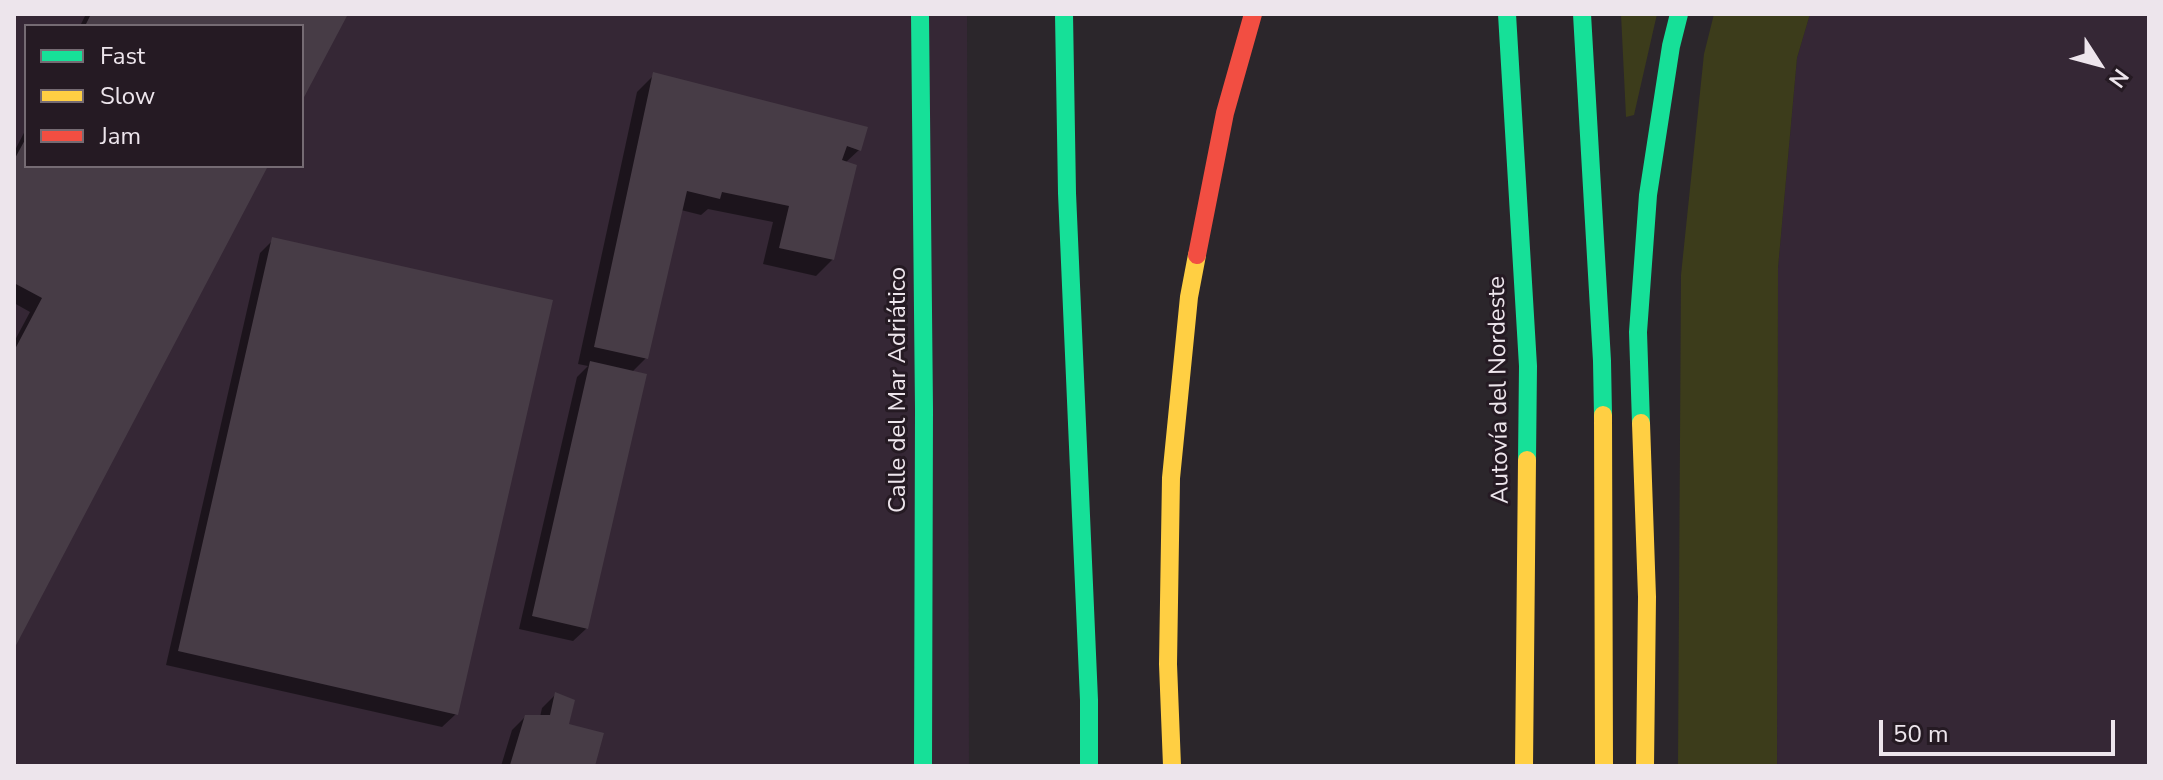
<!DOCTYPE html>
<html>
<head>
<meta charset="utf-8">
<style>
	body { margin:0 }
	#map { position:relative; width:2163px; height:780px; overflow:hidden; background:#2b262b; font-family:"Nunito Sans",sans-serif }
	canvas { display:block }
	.frame { position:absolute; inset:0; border:16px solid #ede5ec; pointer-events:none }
	.legend { position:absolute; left:24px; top:24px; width:280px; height:144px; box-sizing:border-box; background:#251a23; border:2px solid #756b73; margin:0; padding:10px 14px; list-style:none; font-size:24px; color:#ede5ec }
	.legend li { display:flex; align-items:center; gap:16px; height:40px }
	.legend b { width:40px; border:2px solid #756b73 }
	.north { position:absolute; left:2059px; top:24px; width:80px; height:80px; -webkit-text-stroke:6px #251a23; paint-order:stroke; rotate:126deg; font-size:22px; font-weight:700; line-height:32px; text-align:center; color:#ede5ec }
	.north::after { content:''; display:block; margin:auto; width:28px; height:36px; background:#ede5ec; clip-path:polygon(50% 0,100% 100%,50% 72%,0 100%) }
	.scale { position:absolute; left:1879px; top:720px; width:236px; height:36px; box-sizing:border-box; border:4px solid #ede5ec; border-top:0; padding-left:10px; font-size:24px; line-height:28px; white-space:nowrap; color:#ede5ec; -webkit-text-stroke:6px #251a23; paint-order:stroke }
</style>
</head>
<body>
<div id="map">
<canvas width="2163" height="780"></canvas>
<div class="frame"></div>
<ul class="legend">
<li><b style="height:10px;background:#16e098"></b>Fast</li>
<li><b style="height:10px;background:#ffcf43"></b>Slow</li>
<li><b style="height:10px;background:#f24e42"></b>Jam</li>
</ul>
<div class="north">N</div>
<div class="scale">50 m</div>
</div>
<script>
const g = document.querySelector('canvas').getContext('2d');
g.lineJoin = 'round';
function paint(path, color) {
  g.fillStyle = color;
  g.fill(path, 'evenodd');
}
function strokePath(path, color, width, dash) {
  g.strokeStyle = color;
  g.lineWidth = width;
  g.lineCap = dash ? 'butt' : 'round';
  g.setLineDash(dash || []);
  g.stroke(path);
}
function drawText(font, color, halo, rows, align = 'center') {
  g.font = font + ' "Nunito Sans",sans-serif';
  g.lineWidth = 6;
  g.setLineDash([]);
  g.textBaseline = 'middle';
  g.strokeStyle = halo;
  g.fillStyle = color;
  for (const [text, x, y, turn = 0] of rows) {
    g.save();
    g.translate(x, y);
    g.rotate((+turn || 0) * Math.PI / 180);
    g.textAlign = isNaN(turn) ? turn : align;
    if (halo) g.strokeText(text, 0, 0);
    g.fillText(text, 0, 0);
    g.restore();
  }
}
paint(new Path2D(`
	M 14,14 L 967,14 L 969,766 L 14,766 ZM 26,26 L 302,26 L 302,166 L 26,166 Z
	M 1810,14 L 2149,14 L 2149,766 L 1777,766 L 1778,268 L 1797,58 Z`), '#352735');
paint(new Path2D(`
	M 1621,14 L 1657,14 L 1634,115 L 1626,117 Z
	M 1714,14 L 1810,14 L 1797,58 L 1778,268 L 1777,766 L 1678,766 L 1681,275 L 1704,54 Z`), '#3c3c1b');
paint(new Path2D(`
	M 86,14 L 345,14 L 302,96 L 302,26 L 80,26 Z
	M 654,75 L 859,150 L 845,163 L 833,259 L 816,276 L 763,264 L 773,222 L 708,209 L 701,215 L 681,210 L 646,358 L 631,373 L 587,628 L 573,641 L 519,629 L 577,377 L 588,366 L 578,364 L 637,92 Z
	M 26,129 L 26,166 L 265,166 L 14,645 L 14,342 L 30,312 L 14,303 L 14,152 Z
	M 273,240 L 456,714 L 442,727 L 166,665 L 260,253 Z
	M 556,694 L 567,725 L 602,734 L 593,766 L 501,766 L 512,730 L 525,717 L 540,717 L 542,708 Z`), '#0007');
paint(new Path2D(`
	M 91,14 L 348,14 L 302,101 L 302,26 L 85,26 Z
	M 653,72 L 868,127 L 861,151 L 847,146 L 842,160 L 857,165 L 834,260 L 779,248 L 789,206 L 722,192 L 720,199 L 687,191 L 648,359 L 594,347 Z
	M 26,138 L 26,166 L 268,166 L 14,649 L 14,351 L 42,298 L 14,283 L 14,160 Z
	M 272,237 L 553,300 L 458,715 L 178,651 Z
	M 590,361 L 647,374 L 588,629 L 532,616 Z
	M 555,692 L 575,700 L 569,724 L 604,733 L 595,766 L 510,765 L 525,715 L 550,715 Z`), '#473c46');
strokePath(new Path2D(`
	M 920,14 L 924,409 L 923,766
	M 1064,14 L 1067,193 L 1089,700 L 1089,766
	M 1507,14 L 1528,366 L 1527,460
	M 1582,14 L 1602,361 L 1603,415
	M 1641,423 L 1638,332 L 1648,195 L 1671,46 L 1679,14`), '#16e098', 18);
strokePath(new Path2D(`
	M 1603,415 L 1604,766
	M 1641,423 L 1647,597 L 1645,766
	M 1172,766 L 1168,664 L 1171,478 L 1189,297 L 1197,255
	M 1524,766 L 1527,460`), '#ffcf43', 18);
strokePath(new Path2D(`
	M 1197,255 L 1225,113 L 1253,14`), '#f24e42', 18);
drawText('24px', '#ede5ec', '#251a23', [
	["Calle del Mar Adriático",899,390,-90],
	["Autovía del Nordeste",1500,390,-91]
]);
</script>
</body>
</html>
